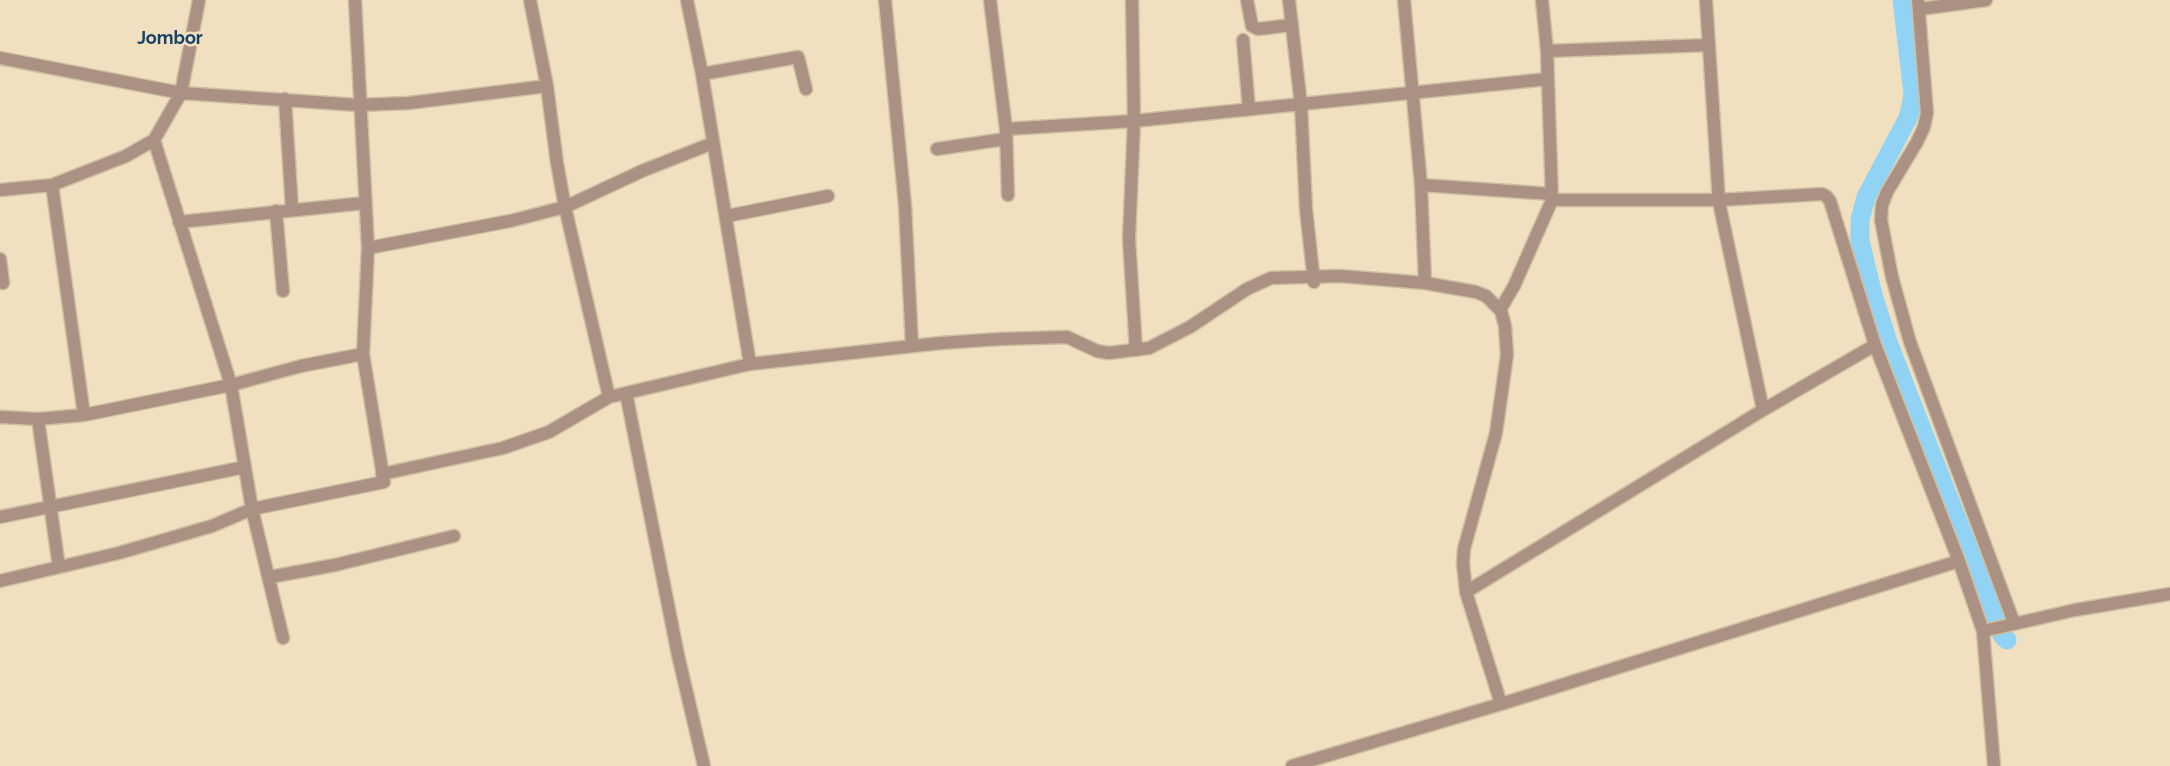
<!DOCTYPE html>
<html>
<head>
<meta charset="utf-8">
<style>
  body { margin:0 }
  canvas { display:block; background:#f1e0bf }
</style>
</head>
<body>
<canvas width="2170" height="766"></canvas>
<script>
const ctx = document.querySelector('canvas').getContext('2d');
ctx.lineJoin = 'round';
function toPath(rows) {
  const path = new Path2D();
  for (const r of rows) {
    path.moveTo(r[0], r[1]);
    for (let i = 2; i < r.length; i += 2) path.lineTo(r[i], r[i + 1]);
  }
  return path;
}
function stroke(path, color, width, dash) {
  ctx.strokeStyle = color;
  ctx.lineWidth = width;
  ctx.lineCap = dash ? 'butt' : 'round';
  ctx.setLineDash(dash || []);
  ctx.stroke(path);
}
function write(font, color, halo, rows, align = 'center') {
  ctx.font = font + ' Raleway,sans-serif';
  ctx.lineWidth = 5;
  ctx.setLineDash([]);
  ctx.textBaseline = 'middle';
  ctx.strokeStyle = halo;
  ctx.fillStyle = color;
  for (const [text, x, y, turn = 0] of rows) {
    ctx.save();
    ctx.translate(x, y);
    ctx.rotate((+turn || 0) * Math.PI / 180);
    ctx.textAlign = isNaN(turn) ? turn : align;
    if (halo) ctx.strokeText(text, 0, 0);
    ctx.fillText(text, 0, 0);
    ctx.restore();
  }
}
stroke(toPath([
  [1902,0,1913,94,1911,106,1908,118,1866,197,1860,220,1860,241,1873,295,1888,342,2002,635,2007,640]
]), '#90d3f4', 19);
const street = toPath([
  [530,0,547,86,557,163,565,207,609,397],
  [687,0,702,74,750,364],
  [885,0,905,205,912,346],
  [990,0,1006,129,1008,195],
  [1132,0,1134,121,1129,239,1136,350],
  [1247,0,1252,26,1258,29,1292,25],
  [1289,0,1301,105,1306,209,1314,282],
  [1404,0,1421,185,1425,283],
  [1542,0,1547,51,1552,200],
  [1706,0,1719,202,1763,410],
  [1918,0,1927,113,1924,127,1917,142,1887,192,1882,205,1881,220,1892,277,1910,342,2014,623],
  [1920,9,1986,0],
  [1243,40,1249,109],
  [1547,51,1709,45],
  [0,58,181,93,358,105,409,103,547,86],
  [702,74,798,57,806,89],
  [285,99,292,209],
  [1006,129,1134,121,1548,79],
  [154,140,231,385,252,509,283,638],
  [937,149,1005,139],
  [52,185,84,415],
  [1421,185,1552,194],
  [0,190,52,185,126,156,154,140,181,93,199,0],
  [276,211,283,291],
  [727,216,828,196],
  [179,222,365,203],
  [368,248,510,221,565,207,642,171,713,143],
  [0,259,3,283],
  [1500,310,1514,286,1552,200,1719,200,1822,194,1826,196,1830,201,1875,345,1959,561],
  [626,393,678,655,704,766],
  [0,417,38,419,84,415,231,385,301,366,363,354],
  [38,419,59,567],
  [382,474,503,448,549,432,609,397,750,364,941,343,1000,339,1067,337,1097,351,1109,353,1149,348,1190,327,1247,289,1271,278,1340,276,1425,283,1476,292,1486,296,1501,311,1505,326,1507,355,1496,433,1464,549,1463,563,1466,592,1501,704],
  [0,517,245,467],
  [270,577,335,565,454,536],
  [0,581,119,553,212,526,252,509,384,482,363,354,368,248,355,0],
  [1466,592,1763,410,1875,345],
  [1983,631,2075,610,2170,594],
  [1292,766,1501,704,1959,561,1983,631,1994,766]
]);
stroke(street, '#cebfa2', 15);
stroke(street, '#ab9183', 12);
write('bold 18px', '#154368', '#f1e0bf', [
  ["Jombor",170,39]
]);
</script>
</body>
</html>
